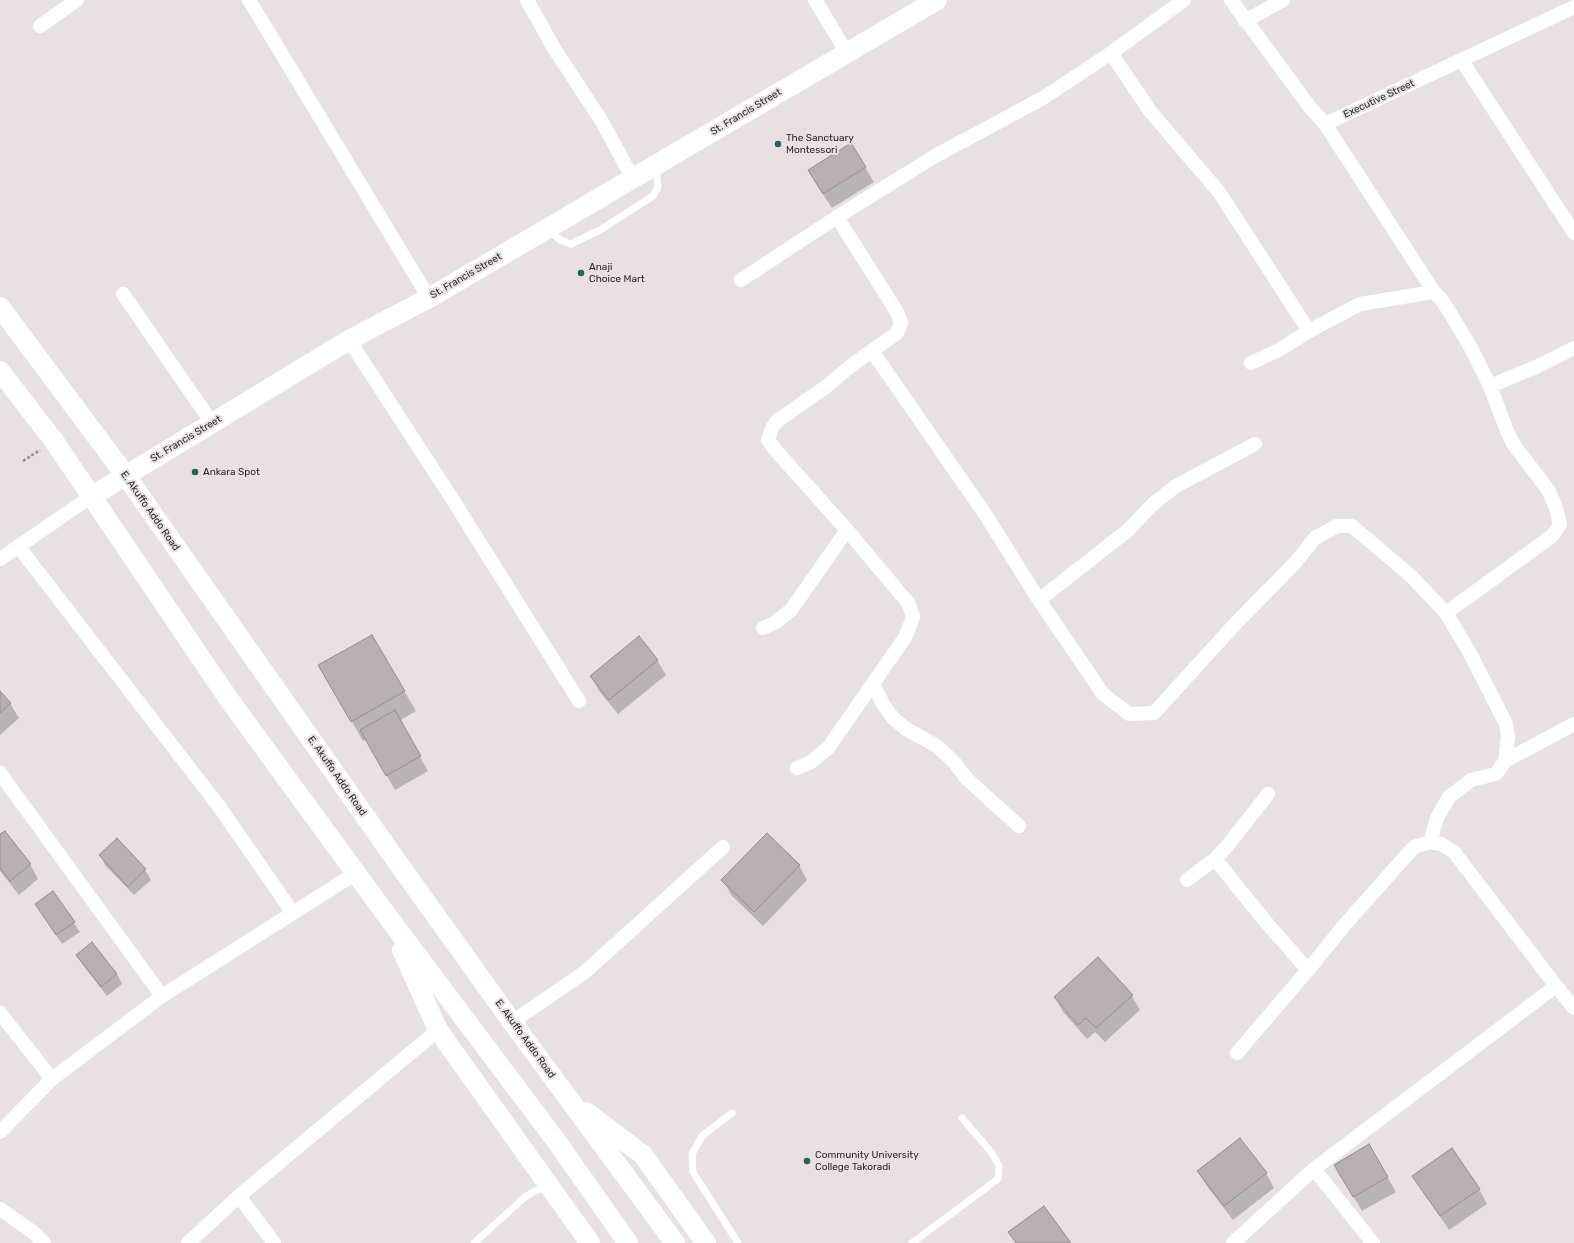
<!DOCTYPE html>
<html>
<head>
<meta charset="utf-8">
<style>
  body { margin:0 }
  canvas { display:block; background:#e9e0e2 }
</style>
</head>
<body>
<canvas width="1574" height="1243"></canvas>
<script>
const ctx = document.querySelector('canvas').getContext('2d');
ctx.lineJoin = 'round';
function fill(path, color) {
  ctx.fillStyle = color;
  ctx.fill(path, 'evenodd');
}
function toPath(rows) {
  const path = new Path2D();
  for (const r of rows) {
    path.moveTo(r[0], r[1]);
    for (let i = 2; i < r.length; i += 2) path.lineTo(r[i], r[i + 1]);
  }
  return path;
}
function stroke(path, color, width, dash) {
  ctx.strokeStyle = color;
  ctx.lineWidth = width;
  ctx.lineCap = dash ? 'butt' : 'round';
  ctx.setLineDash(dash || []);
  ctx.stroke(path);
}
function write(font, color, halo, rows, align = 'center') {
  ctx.font = font + ' Rubik,sans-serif';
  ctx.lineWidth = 4;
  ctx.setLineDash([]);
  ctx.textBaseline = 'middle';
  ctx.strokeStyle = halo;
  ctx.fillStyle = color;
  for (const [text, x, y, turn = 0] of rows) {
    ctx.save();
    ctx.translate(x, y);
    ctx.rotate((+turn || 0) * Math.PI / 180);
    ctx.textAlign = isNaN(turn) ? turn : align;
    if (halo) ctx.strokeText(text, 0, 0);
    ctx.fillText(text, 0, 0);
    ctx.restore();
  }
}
fill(toPath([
  [851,144,874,182,832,208,817,185],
  [372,637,416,711,399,721,428,771,395,790,366,739,363,741,319,665],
  [657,660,666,675,618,714,599,691,591,676],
  [0,692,10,703,19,718,0,735],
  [0,836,30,864,38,879,19,895,0,871],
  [117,840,145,870,151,880,134,895,105,865,100,855],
  [799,865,807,880,763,926,731,895,723,880],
  [53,892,80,932,62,944,36,905],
  [77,956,117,974,122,984,107,996,83,965],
  [1132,996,1140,1010,1105,1042,1095,1032,1087,1039,1063,1012,1055,997],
  [1369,1145,1396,1192,1362,1211,1335,1165],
  [1198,1171,1266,1173,1274,1188,1233,1220,1206,1185],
  [1413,1176,1479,1189,1487,1204,1449,1230]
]), '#0003');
const building = toPath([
  [851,143,866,167,823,194,808,170,851,143],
  [372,635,405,691,351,722,318,665,372,635],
  [639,636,658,660,609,700,590,676,639,636],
  [0,691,11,703,0,713,0,691],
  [395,710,421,756,386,776,360,730,395,710],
  [5,831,31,864,10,881,0,868,0,834,5,831],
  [767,833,800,865,754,912,721,880,767,833],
  [117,838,146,869,128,887,99,855,117,838],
  [53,891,75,922,56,935,35,904,53,891],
  [92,942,117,974,101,987,76,955,92,942],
  [1098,957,1133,995,1096,1028,1086,1018,1078,1025,1054,997,1098,957],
  [1240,1138,1267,1173,1224,1206,1197,1171,1240,1138],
  [1369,1144,1388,1177,1353,1197,1334,1165,1369,1144],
  [1452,1148,1480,1189,1440,1216,1412,1176,1452,1148],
  [1044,1206,1071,1243,1016,1243,1008,1232,1044,1206]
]);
fill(building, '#b8afb1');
stroke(building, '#968d90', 1);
stroke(toPath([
  [23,461,40,450]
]), '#968f91', 2.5, [3, 2]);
stroke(toPath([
  [548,229,560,240,571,244,600,230,653,196,658,187,656,167],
  [732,1113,702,1136,692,1154,693,1172,738,1243],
  [474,1243,525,1197,535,1191,548,1187],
  [912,1243,998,1179,999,1166,992,1153,962,1118]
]), '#fff', 7);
stroke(toPath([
  [249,0,429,298],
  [527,0,555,50,601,120,633,179],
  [815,0,847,53],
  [1231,0,1309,106,1325,124,1574,7],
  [1245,21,1283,0],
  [40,26,77,0],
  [1111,53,1150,111,1219,192,1309,331,1279,350,1251,363],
  [1462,61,1574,233],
  [1325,124,1434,292],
  [741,280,837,217,935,156,1043,98,1111,53,1184,0],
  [123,294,212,423],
  [1309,331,1360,304,1434,292,1441,299,1452,316,1471,348,1490,386,1507,431,1514,445,1549,491,1556,508,1560,525,1552,536,1446,613],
  [349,340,451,497,579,701],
  [872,351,985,514,1039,600,1103,694,1129,714,1154,713,1235,624,1295,563,1315,538,1337,526,1352,526,1411,576,1446,613,1471,655,1506,724,1508,737,1505,761,1496,774,1471,780,1449,797,1437,818,1430,842],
  [1490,386,1536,367,1574,348],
  [18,546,218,805,293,913],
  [0,559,92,496],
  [1039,600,1127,531,1153,504,1176,486,1255,444],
  [763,628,776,622,791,610,847,530],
  [873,684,883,704,893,718,906,729,937,746,954,762,967,779,1019,826],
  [1505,761,1574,724],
  [797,768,811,762,828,748,906,636,913,617,909,604,847,530,778,453,768,440,772,428,777,421,827,386,852,365,897,333,901,323,897,312,837,217],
  [0,773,162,996],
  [1268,794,1228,845,1215,859,1265,921,1308,970],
  [1187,880,1215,859],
  [0,1013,52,1079],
  [512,1022,585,972,723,847],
  [1237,1053,1308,970,1348,921,1414,847,1430,842,1441,844,1454,852,1556,986,1574,1008],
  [0,1132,52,1079,162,996,356,873],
  [1314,1169,1373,1243],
  [239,1196,274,1243],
  [0,1209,33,1232,44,1243],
  [188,1243,239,1196,438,1030],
  [1233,1243,1314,1169,1556,986]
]), '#fff', 14);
stroke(toPath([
  [0,307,126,476,393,856,512,1022,675,1243],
  [0,371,54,441,230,701,388,917,557,1142,628,1243],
  [92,496,349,340,429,298,937,0],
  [402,950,438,1030,590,1243],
  [586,1112,643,1155,706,1243]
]), '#fff', 20);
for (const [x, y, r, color] of [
  [778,144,4,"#1f6558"],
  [581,273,4,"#1f6558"],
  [195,472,4,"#1f6558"],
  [807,1161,4,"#1f6558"]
]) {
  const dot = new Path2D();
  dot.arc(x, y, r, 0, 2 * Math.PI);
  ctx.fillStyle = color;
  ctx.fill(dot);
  stroke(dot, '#e9e0e2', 1.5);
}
write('10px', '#2c292a', '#e9e0e2', [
  ["Executive Street",1379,99,-25],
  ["St. Francis Street",746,112,-31],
  ["St. Francis Street",466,276,-30],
  ["St. Francis Street",186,439,-31],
  ["E. Akuffo Addo Road",150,511,55],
  ["E. Akuffo Addo Road",337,776,55],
  ["E. Akuffo Addo Road",525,1039,54]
]);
write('10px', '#2c292a', '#e9e0e2', [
  ["The Sanctuary",786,138],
  ["Montessori",786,150],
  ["Anaji",589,267],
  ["Choice Mart",589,279],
  ["Ankara Spot",203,472],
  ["Community University",815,1155],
  ["College Takoradi",815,1167]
], 'left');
</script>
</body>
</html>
